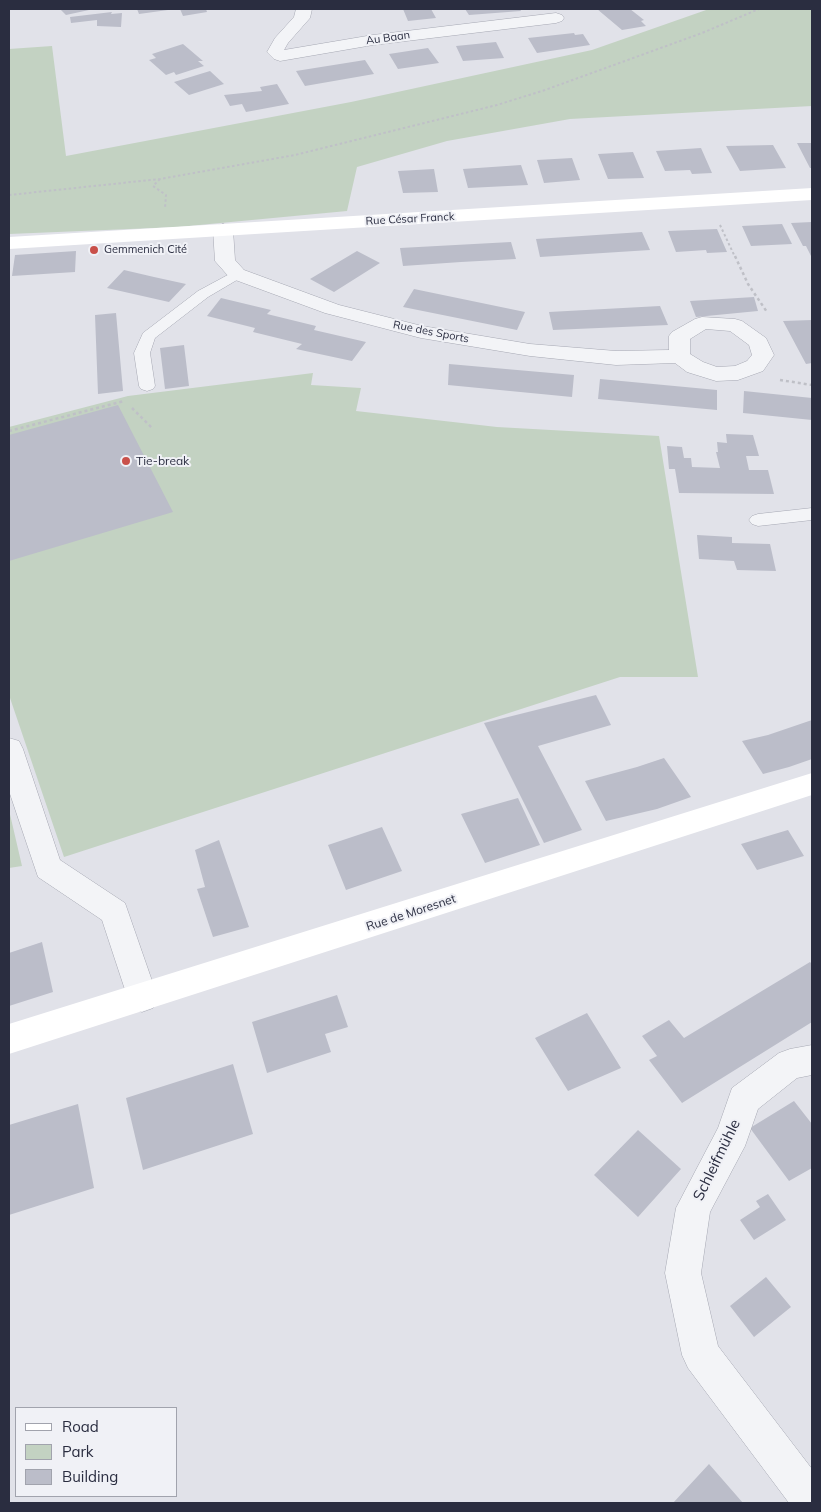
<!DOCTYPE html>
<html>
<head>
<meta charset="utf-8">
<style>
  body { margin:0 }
  #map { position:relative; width:821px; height:1512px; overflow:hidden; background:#e1e2e9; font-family:Mulish,sans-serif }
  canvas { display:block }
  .frame { position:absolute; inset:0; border:10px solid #2a2d40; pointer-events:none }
  .legend { position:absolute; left:15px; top:1407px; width:162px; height:90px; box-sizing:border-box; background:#f0f1f6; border:1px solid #a1a3ad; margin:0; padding:6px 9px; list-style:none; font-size:15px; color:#2a2d40 }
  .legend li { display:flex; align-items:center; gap:10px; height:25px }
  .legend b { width:25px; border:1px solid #a1a3ad }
</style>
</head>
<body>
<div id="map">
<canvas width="821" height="1512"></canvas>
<div class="frame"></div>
<ul class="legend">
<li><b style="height:6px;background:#fff"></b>Road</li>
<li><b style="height:14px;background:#c3d2c2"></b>Park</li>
<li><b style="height:14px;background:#bbbdc9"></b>Building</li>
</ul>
</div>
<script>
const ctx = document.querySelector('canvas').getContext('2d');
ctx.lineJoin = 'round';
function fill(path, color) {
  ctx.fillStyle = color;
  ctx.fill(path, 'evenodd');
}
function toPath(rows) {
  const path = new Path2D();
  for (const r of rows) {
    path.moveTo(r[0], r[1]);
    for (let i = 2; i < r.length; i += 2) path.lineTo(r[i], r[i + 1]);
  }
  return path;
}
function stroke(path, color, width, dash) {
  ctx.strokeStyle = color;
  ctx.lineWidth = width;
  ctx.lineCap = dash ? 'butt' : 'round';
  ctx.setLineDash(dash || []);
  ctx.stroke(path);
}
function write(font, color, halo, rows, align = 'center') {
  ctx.font = font + ' Mulish,sans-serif';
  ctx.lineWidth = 4;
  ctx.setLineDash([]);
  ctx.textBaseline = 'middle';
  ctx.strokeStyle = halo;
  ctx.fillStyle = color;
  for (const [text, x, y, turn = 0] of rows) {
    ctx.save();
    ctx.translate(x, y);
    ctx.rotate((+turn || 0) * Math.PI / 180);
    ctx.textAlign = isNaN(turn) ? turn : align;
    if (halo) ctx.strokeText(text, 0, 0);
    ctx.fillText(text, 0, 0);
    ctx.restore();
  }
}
fill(toPath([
  [709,9,812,9,812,106,570,119,447,141,357,167,347,211,178,227,9,234,9,49,52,46,66,156,351,102,592,50],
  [313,373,311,385,361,388,356,411,497,427,659,436,698,677,620,677,64,857,9,695,9,427,128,396],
  [9,810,22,866,9,868]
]), '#c3d2c2');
fill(toPath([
  [60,9,89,9,89,10,66,15],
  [137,9,168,9,168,10,139,14],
  [180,9,206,9,207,12,183,16],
  [403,9,431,9,436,18,408,21],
  [465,9,520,9,521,11,469,15],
  [597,9,630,9,644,20,641,21,646,26,622,30],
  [112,12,111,14,122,13,121,27,97,26,97,20,71,23,70,17],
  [574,33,575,35,583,34,590,45,537,53,528,38],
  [496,42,504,58,463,61,456,46],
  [183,44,203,61,198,61,204,66,176,75,174,72,166,75,149,60,156,58,152,54],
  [428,48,439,63,398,69,389,54],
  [365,60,374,74,305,86,296,71],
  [210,71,224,84,189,95,174,82],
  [277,84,289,104,246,112,242,104,230,106,224,95,262,91,260,87],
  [797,143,812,143,812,168,810,168],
  [773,145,786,168,740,171,726,146],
  [701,148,712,173,692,174,690,170,665,171,656,151],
  [633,152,644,178,608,179,598,154],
  [572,158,580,180,544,183,537,160],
  [521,165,528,185,468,188,463,169],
  [434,169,438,192,403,193,398,171],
  [812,222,812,258,806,246,803,246,791,223],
  [782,224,792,244,751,246,742,226],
  [717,229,727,252,707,253,706,250,676,252,668,231],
  [642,232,650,250,540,257,536,239],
  [511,242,516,259,461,262,403,266,400,248],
  [76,251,75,272,12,276,15,255],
  [357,251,380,263,334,292,310,279],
  [124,270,154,277,186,284,169,302,107,288],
  [414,289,525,312,517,330,403,307],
  [754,297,758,311,696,317,690,301],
  [221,298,271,310,267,314,316,326,314,330,366,342,352,361,296,349,302,344,253,332,255,328,207,316],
  [660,306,668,325,553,330,549,312],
  [116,313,123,391,98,394,95,315],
  [812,320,812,363,806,364,783,321],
  [184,345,189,386,165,389,160,348],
  [449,364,574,375,572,397,448,385],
  [600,379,717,390,717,410,598,399],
  [744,391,812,398,812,420,743,413],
  [118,405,173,512,9,561,9,435],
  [726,434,753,435,759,456,746,456,749,470,768,470,774,494,679,493,675,469,669,469,667,446,682,447,684,458,691,458,692,467,720,468,716,452,718,452,717,442,727,443],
  [697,535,732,537,732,543,770,544,776,571,737,570,734,561,699,559],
  [596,695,611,725,538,746,582,830,544,843,484,723],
  [812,720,812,759,789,767,763,774,742,741,768,735],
  [664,758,691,797,657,809,606,821,585,781,637,767],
  [518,798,540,845,485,863,461,814],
  [382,827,402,871,346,890,328,845],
  [788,830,804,856,757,870,741,844],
  [219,840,249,927,213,937,197,889,205,887,195,850],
  [42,942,53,992,9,1006,9,953],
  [810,962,812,964,812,1022,682,1103,649,1060,657,1056,642,1036,669,1020,684,1038],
  [337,995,348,1027,325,1034,331,1052,267,1073,252,1022],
  [587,1013,621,1068,568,1091,535,1038],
  [233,1064,253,1134,143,1170,126,1098],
  [794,1101,812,1124,812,1168,789,1181,750,1128],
  [78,1104,94,1188,9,1215,9,1125],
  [638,1130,681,1169,638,1217,594,1175],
  [768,1194,786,1220,754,1240,740,1220,760,1207,756,1201],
  [766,1277,791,1307,754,1337,730,1306],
  [709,1464,743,1503,673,1503]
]), '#bbbdc9');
const lane = toPath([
  [237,270,242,271,244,274,242,277,208,297,155,338,150,353,155,386,153,389,147,391,141,389,139,386,134,353,143,333,198,291,237,270],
  [812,508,812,520,758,526,752,524,749,520,752,516,758,514,812,508]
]);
const street = toPath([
  [296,9,312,9,310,18,288,43,284,50,373,35,556,13,562,15,564,18,562,21,556,23,373,45,280,61,274,59,267,52,275,38,294,17,296,9],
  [223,224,230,226,233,230,235,260,244,270,339,305,422,326,530,344,616,351,669,350,669,336,672,332,695,319,702,317,735,319,742,321,766,338,774,355,763,371,738,380,716,381,687,372,675,363,616,365,530,356,421,338,325,313,230,278,215,261,213,230,216,226,223,224],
  [706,329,730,331,749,345,752,355,747,361,735,366,717,367,703,362,690,354,690,339,706,329],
  [9,738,19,741,23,749,60,860,125,903,158,998,153,1008,142,1012,131,1008,102,920,38,877,9,791,9,738],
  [812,1045,812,1075,797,1078,758,1109,745,1146,710,1212,701,1273,718,1346,812,1469,812,1503,789,1503,688,1368,682,1355,665,1273,676,1208,718,1128,732,1088,779,1053,790,1049,812,1045]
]);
stroke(lane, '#a6a8b3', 1);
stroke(street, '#a6a8b3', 1);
stroke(toPath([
  [160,179,153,186,166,195,165,208],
  [9,195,160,179,295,155,497,105,545,90,702,33,759,9],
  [720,225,735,257]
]), '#bfc0c7', 2, [2.5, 2.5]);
stroke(toPath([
  [735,256,748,284,767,312],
  [780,380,812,385],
  [132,408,152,428],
  [9,431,124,401]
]), '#bfc0c7', 2.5, [3, 3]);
fill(lane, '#f3f4f7');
fill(street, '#f3f4f7');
fill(toPath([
  [812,188,812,200,9,249,9,237,812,188],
  [812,773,812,795,9,1054,9,1024,812,773]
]), '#fff');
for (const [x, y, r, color] of [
  [94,250,5,"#c9504a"],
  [126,461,5,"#c9504a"]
]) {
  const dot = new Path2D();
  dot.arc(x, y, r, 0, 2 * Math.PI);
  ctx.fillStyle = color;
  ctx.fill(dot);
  stroke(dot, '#f0f1f6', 2);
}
write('11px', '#2a2d40', '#f0f1f6', [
  ["Au Baan",388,38,-8],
  ["Rue César Franck",410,219,-3],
  ["Rue des Sports",431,332,11]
]);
write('11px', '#2a2d40', '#f0f1f6', [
  ["Gemmenich Cité",104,250]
], 'left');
write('12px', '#2a2d40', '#f0f1f6', [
  ["Tie-break",136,461]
], 'left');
write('12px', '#2a2d40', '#f0f1f6', [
  ["Rue de Moresnet",411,913,-18]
]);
write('15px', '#2a2d40', '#f0f1f6', [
  ["Schleifmühle",717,1160,-64]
]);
</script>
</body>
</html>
